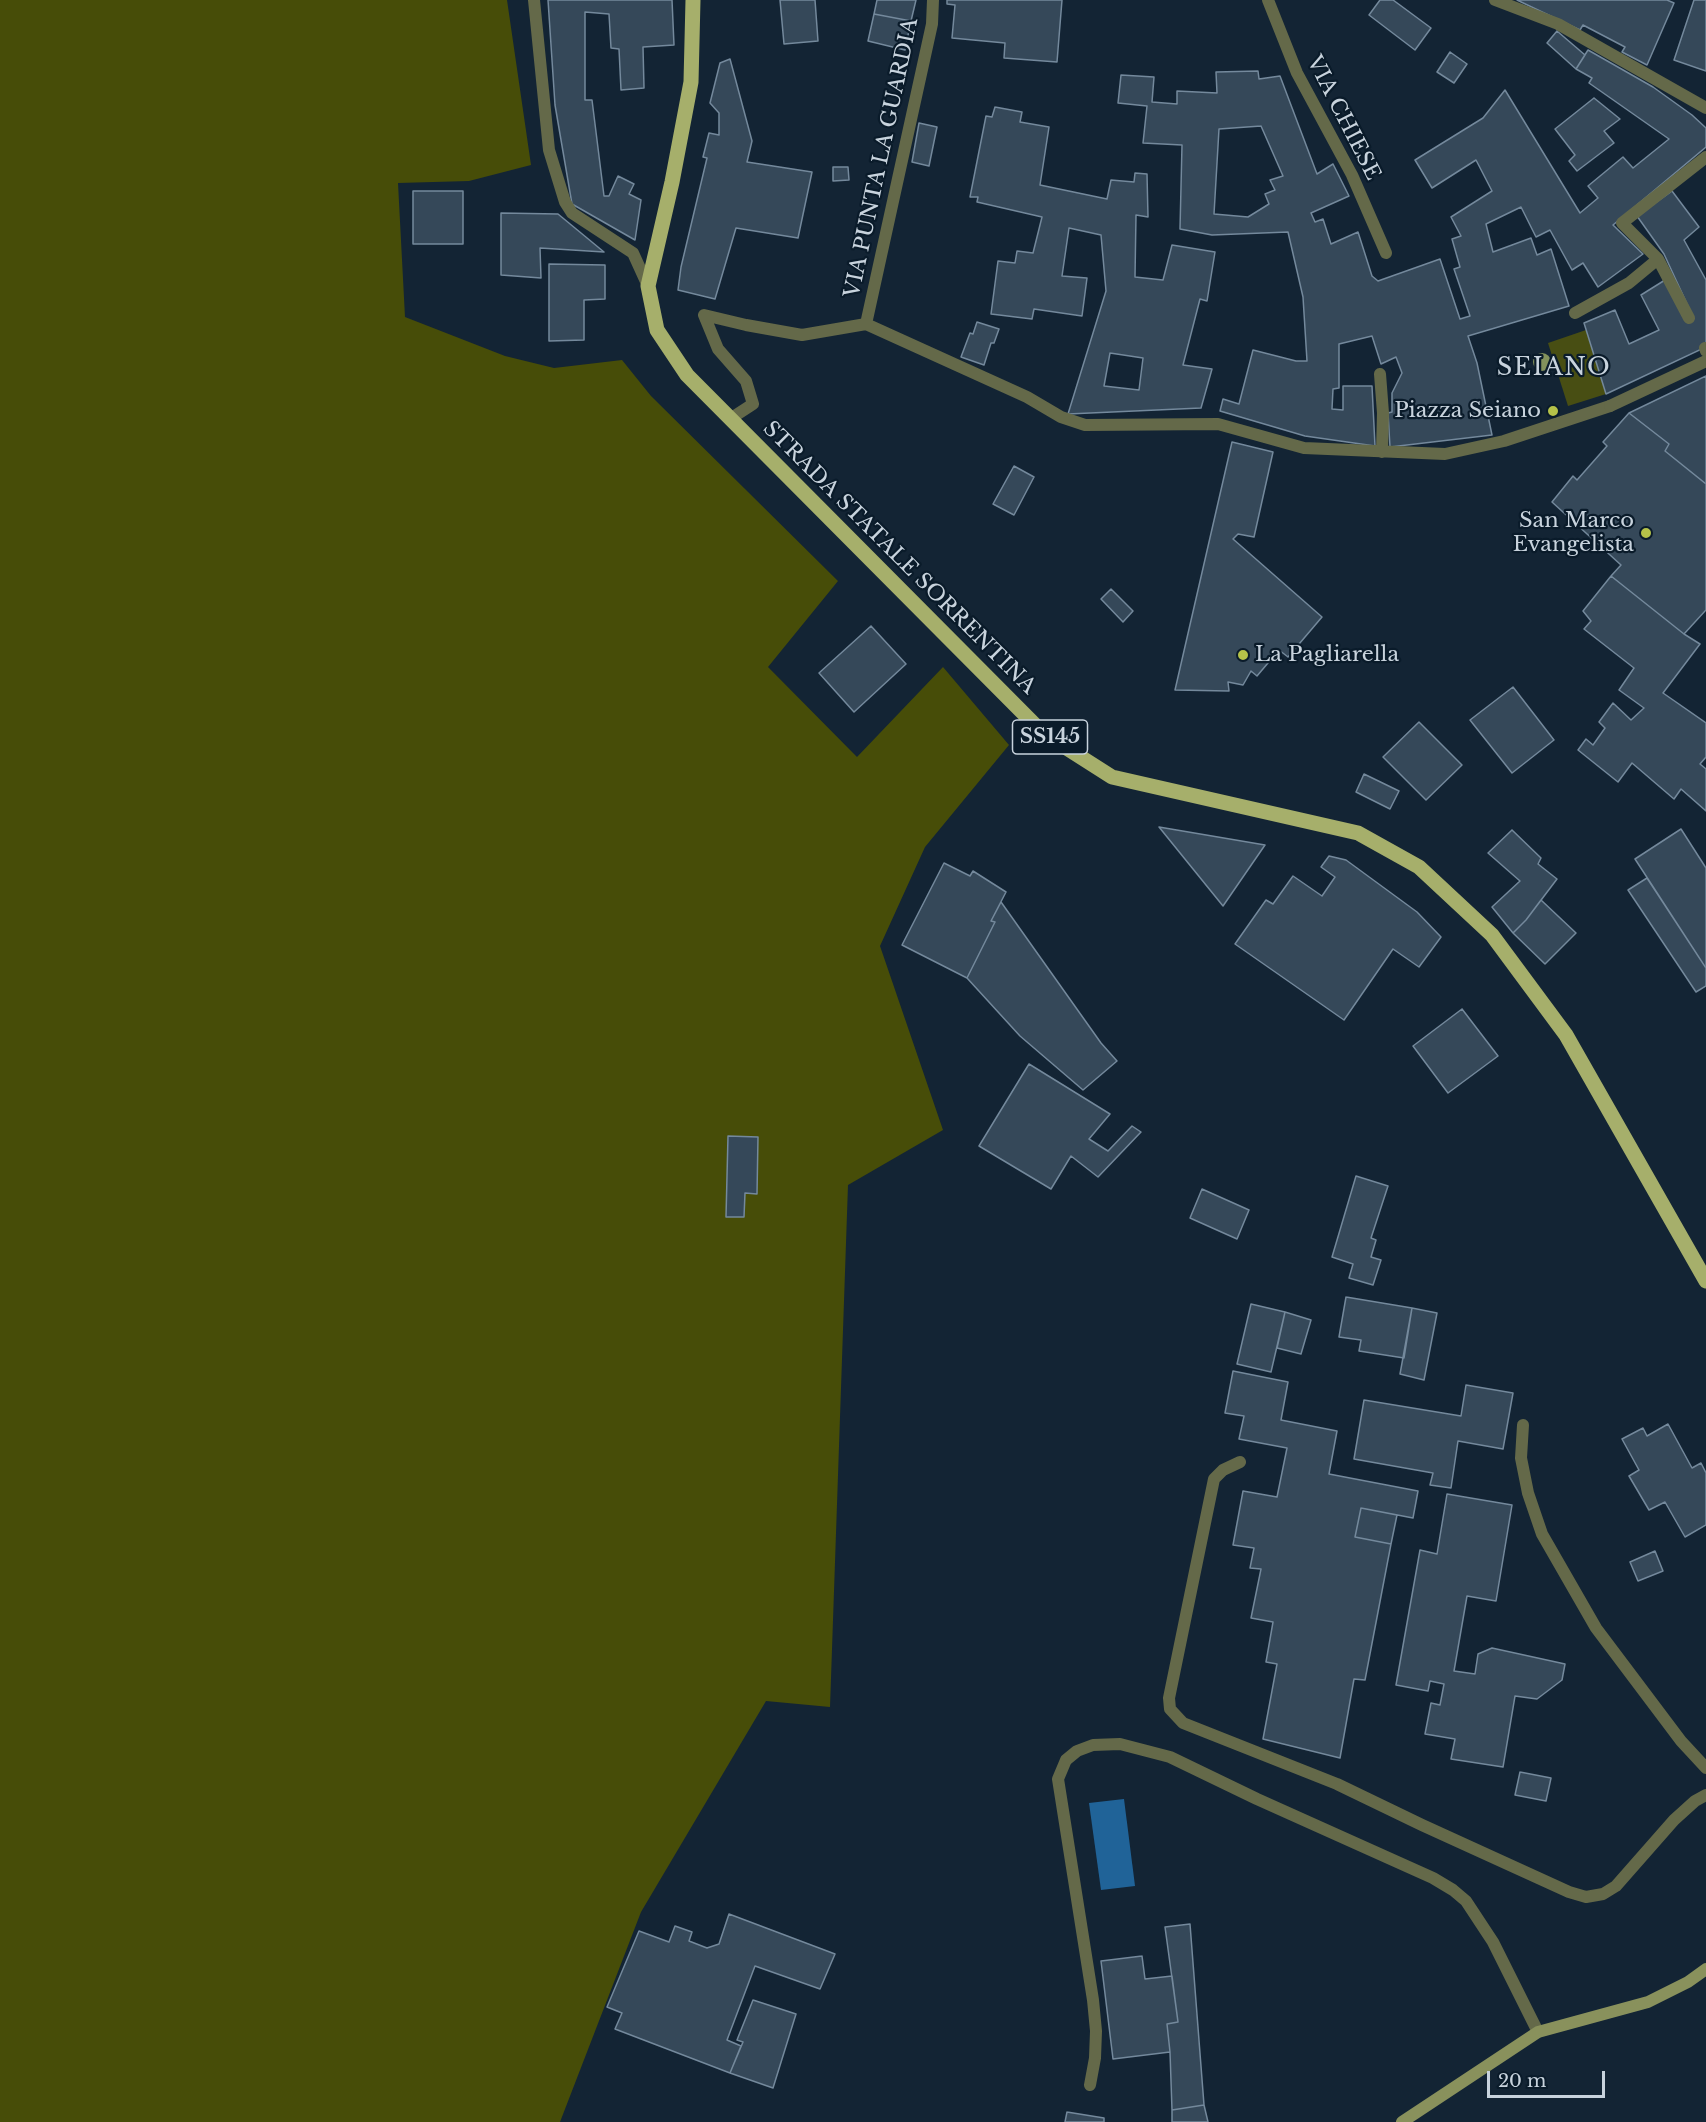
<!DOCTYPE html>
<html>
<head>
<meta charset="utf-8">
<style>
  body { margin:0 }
  #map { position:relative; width:1706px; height:2122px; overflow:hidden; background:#132434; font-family:"Libre Baskerville",serif }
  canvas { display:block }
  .scale { position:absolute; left:1487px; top:2071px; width:118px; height:27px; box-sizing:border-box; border:3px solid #c8d3dd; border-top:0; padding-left:8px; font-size:18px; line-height:21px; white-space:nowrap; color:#c8d3dd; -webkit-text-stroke:4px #0a1b2a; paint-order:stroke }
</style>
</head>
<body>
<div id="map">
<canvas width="1706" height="2122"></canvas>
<div class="scale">20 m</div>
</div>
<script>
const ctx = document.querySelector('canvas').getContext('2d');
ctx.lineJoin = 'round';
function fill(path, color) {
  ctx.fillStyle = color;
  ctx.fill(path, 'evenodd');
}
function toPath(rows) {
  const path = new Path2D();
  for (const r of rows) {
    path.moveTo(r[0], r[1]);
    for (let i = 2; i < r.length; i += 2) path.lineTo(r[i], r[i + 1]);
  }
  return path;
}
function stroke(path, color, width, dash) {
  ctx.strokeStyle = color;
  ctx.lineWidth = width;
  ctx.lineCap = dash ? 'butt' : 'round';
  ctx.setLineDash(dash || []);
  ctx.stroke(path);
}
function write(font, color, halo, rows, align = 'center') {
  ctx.font = font + ' "Libre Baskerville",serif';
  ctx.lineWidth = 4.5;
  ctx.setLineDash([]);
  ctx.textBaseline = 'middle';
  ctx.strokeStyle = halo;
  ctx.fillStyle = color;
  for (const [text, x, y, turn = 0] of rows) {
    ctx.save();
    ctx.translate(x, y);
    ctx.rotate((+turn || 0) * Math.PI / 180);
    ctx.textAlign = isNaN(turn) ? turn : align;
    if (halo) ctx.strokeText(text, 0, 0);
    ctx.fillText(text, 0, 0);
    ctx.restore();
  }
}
fill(toPath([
  [1586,330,1606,394,1568,406,1548,343]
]), '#484e13');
fill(toPath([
  [0,0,507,0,531,165,469,181,398,183,405,317,505,356,554,368,622,360,651,396,838,581,768,667,857,757,943,667,1009,745,925,847,880,946,943,1130,848,1185,830,1707,766,1701,641,1912,560,2122,0,2122]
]), '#474d08');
fill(toPath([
  [1124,1799,1135,1886,1101,1890,1089,1803]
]), '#206398');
const building = toPath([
  [548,0,672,0,674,45,643,47,644,88,621,90,619,49,611,48,609,14,585,12,585,100,592,100,604,196,609,196,618,176,634,184,629,194,641,200,635,240,572,204,555,105,548,0],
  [780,0,815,0,818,41,784,44,780,0],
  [877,0,916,0,911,21,874,14,877,0],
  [947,0,1062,0,1057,62,1004,58,1005,43,952,38,955,5,947,4,947,0],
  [1380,0,1393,0,1431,28,1415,50,1369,15,1380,0],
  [1517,0,1667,0,1674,3,1647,65,1622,52,1625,47,1583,25,1580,30,1517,0],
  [1694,0,1706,0,1706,71,1674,60,1694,0],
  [874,14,911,21,905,50,868,41,874,14],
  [1557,31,1585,55,1576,69,1547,43,1557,31],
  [1588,50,1653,87,1692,115,1706,128,1706,147,1613,225,1643,254,1598,287,1583,263,1572,270,1550,230,1536,237,1521,207,1486,224,1493,252,1531,238,1537,255,1551,249,1569,306,1468,336,1477,363,1492,435,1390,447,1388,413,1392,412,1392,393,1402,373,1396,357,1381,364,1372,336,1339,344,1339,388,1333,389,1332,409,1343,410,1343,386,1372,386,1375,446,1305,436,1220,411,1223,399,1239,404,1253,350,1296,361,1307,361,1303,297,1288,232,1212,235,1180,229,1182,145,1143,143,1147,106,1118,103,1121,75,1154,77,1152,102,1177,104,1177,91,1217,93,1216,72,1258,71,1259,79,1280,76,1317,174,1333,164,1349,196,1311,213,1315,222,1323,219,1331,244,1358,232,1372,276,1378,281,1440,259,1460,319,1470,316,1454,269,1460,267,1452,239,1461,236,1451,217,1492,191,1476,160,1432,188,1415,160,1483,118,1505,90,1580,213,1598,198,1588,186,1623,157,1633,168,1669,139,1589,83,1592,78,1576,69,1588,50],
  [1261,126,1283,176,1270,180,1275,190,1265,194,1269,204,1248,217,1214,214,1219,129,1261,126],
  [1450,52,1467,64,1454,83,1437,72,1450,52],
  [730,59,752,141,747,162,812,172,798,238,736,228,715,299,678,290,681,267,707,158,703,157,709,133,719,135,719,113,710,103,720,63,730,59],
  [1594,98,1620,119,1604,131,1614,143,1577,171,1569,161,1575,155,1555,129,1594,98],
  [995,107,1022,112,1020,122,1049,127,1040,185,1107,199,1111,180,1134,182,1135,173,1147,174,1148,217,1136,215,1135,277,1163,280,1172,245,1215,252,1207,301,1200,299,1183,365,1212,369,1201,408,1068,414,1106,291,1101,235,1069,228,1062,276,1087,278,1082,316,1034,309,1032,319,991,314,998,261,1015,263,1017,251,1033,253,1042,217,977,202,978,197,970,197,986,116,992,117,995,107],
  [1110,353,1143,358,1139,390,1104,386,1110,353],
  [919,123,937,127,929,166,912,162,919,123],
  [833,167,848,167,849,180,833,181,833,167],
  [413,191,463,191,463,244,413,244,413,191],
  [1672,191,1699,227,1684,240,1706,280,1706,347,1606,394,1584,323,1615,310,1629,344,1659,330,1641,295,1665,280,1693,317,1664,254,1637,216,1672,191],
  [501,213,558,214,604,252,540,248,541,278,501,275,501,213],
  [549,264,605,265,605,299,584,300,584,340,549,341,549,264],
  [977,322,999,329,994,343,991,343,984,365,961,357,970,333,973,334,977,322],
  [1706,376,1706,484,1665,451,1669,444,1629,413,1706,376],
  [1629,413,1669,444,1665,451,1706,484,1706,610,1684,634,1611,576,1621,565,1552,502,1573,476,1577,480,1607,446,1603,442,1629,413],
  [1232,442,1273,452,1254,537,1238,534,1233,539,1322,617,1288,657,1279,650,1257,676,1251,671,1243,685,1228,682,1229,691,1175,690,1232,442],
  [1014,466,1034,477,1014,515,993,504,1014,466],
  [1611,576,1684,634,1700,644,1663,693,1706,723,1706,757,1700,764,1706,769,1706,811,1681,789,1674,799,1632,763,1618,782,1578,750,1586,739,1593,745,1605,728,1599,722,1613,703,1631,720,1644,708,1619,690,1634,668,1584,629,1591,621,1583,611,1611,576],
  [1111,589,1133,611,1123,622,1101,599,1111,589],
  [871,626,906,664,854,712,819,673,871,626],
  [1513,687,1554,740,1512,773,1470,720,1513,687],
  [1419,722,1462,765,1426,800,1383,757,1419,722],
  [1364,774,1399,791,1390,809,1356,792,1364,774],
  [1159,827,1265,845,1223,906,1159,827],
  [1681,829,1706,868,1706,968,1635,859,1681,829],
  [1512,830,1541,858,1538,864,1557,879,1526,920,1513,933,1492,907,1520,881,1488,853,1512,830],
  [1329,856,1346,860,1417,912,1441,937,1419,967,1393,949,1344,1020,1235,944,1266,900,1273,904,1293,876,1322,896,1335,877,1321,867,1329,856],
  [944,863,970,876,973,871,1006,892,991,921,995,922,967,978,902,945,944,863],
  [1647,878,1706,968,1706,986,1696,992,1628,890,1647,878],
  [1541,900,1576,933,1545,964,1513,933,1526,920,1541,900],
  [1001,902,1101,1043,1117,1061,1083,1090,1020,1036,967,978,995,922,991,921,1001,902],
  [1462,1009,1498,1056,1448,1093,1413,1046,1462,1009],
  [1029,1064,1110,1114,1089,1139,1108,1151,1132,1126,1141,1132,1098,1177,1071,1156,1051,1189,979,1146,1029,1064],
  [728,1136,758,1137,757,1194,745,1193,744,1217,726,1217,728,1136],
  [1356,1176,1388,1186,1371,1238,1376,1240,1371,1257,1381,1260,1373,1285,1349,1278,1353,1264,1332,1257,1356,1176],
  [1202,1189,1249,1210,1237,1239,1190,1218,1202,1189],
  [1346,1297,1412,1308,1404,1358,1359,1351,1361,1340,1339,1337,1346,1297],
  [1251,1304,1285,1312,1271,1372,1237,1364,1251,1304],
  [1412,1308,1437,1313,1424,1380,1400,1374,1412,1308],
  [1285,1312,1311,1320,1301,1354,1277,1348,1285,1312],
  [1233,1371,1288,1382,1281,1420,1337,1431,1329,1474,1418,1491,1413,1518,1361,1508,1355,1537,1391,1544,1365,1680,1354,1679,1340,1758,1263,1739,1277,1664,1266,1662,1273,1622,1251,1618,1261,1569,1250,1568,1254,1548,1233,1545,1243,1491,1277,1497,1287,1448,1239,1439,1244,1416,1225,1413,1233,1371],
  [1466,1385,1513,1393,1503,1449,1458,1441,1451,1488,1430,1485,1433,1473,1354,1459,1364,1400,1461,1416,1466,1385],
  [1668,1424,1692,1468,1701,1463,1706,1473,1706,1525,1685,1537,1665,1502,1649,1510,1629,1476,1639,1470,1622,1439,1643,1428,1647,1436,1668,1424],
  [1447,1494,1512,1505,1496,1601,1467,1596,1454,1671,1475,1674,1478,1654,1492,1648,1565,1664,1562,1680,1537,1699,1515,1696,1503,1767,1451,1759,1455,1739,1425,1734,1431,1703,1440,1705,1444,1684,1430,1681,1428,1691,1396,1685,1420,1550,1437,1554,1447,1494],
  [1361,1508,1397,1515,1391,1544,1355,1537,1361,1508],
  [1655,1551,1663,1571,1638,1581,1630,1562,1655,1551],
  [1520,1772,1551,1778,1546,1801,1515,1795,1520,1772],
  [729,1914,835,1954,820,1989,755,1966,727,2040,741,2046,730,2073,615,2029,622,2013,607,2007,639,1931,669,1942,675,1926,692,1932,689,1941,707,1948,719,1944,729,1914],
  [1190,1924,1204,2105,1172,2110,1170,2052,1167,2024,1178,2022,1165,1927,1190,1924],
  [1142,1956,1145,1979,1172,1976,1178,2022,1167,2024,1170,2052,1113,2059,1101,1961,1142,1956],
  [753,2000,796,2014,773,2088,730,2073,743,2042,737,2040,753,2000],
  [1204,2105,1208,2122,1172,2122,1172,2110,1204,2105],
  [1067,2112,1104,2118,1104,2122,1065,2122,1067,2112]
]);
fill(building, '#354859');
stroke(building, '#74899c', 1.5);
stroke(toPath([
  [534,0,549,150,565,202,572,213,633,253,648,286],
  [1268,0,1297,73,1352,175,1386,253],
  [1495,0,1558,24,1706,108],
  [1658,259,1689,318],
  [1575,313,1629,283,1658,259,1622,223,1706,157],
  [866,324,932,24,933,0],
  [1705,348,1706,351],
  [1380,374,1383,413,1382,452],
  [730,419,753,404,746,381,718,349,704,315,746,325,802,335,866,324,1027,397,1061,417,1085,425,1218,424,1304,448,1445,454,1504,441,1610,406],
  [1523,1425,1521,1458,1528,1493,1542,1534,1596,1628,1681,1741,1706,1768],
  [1240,1462,1223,1470,1214,1479,1169,1698,1170,1709,1183,1723,1337,1784,1422,1825,1569,1892,1586,1897,1603,1894,1616,1886,1674,1820,1695,1801,1706,1795],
  [1090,2085,1095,2058,1096,2031,1093,2000,1058,1779,1066,1760,1077,1751,1093,1745,1120,1744,1170,1757,1257,1799,1433,1878,1453,1890,1466,1901,1493,1942,1538,2032]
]), '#646949', 12);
stroke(toPath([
  [1610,406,1706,361]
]), '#646949', 12);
stroke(toPath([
  [1402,2122,1538,2032,1648,2002,1688,1982,1706,1969]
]), '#89915c', 12);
stroke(toPath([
  [693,0,691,82,672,182,648,286,657,330,687,375,1043,733,1112,777,1358,833,1419,867,1492,935,1566,1035,1706,1281]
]), '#a6af6b', 15);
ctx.fillStyle = '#83925c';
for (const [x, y] of [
  [1542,362]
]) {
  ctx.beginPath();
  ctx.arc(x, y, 9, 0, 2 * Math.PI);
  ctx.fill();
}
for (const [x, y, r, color] of [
  [1553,411,6,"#b5c249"],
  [1646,533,6,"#b5c249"],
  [1243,655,6,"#b5c249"]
]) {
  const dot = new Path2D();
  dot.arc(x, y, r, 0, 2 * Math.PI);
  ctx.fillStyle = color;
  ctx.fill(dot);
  stroke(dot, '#0a1b2a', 2);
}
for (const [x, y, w] of [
  [1050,737,75]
]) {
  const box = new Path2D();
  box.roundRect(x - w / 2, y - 17, w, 34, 4.5);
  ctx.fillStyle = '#0a1b2a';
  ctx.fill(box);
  stroke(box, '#c8d3dd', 1.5);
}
write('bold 20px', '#c8d3dd', null, [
  ["SS145",1050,737]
]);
write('21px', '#c8d3dd', '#0a1b2a', [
  ["VIA CHIESE",1343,118,63],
  ["VIA PUNTA LA GUARDIA",882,158,-78],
  ["STRADA STATALE SORRENTINA",899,558,45]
]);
write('21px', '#c8d3dd', '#0a1b2a', [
  ["Piazza Seiano",1541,411],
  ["San Marco",1634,521],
  ["Evangelista",1634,545],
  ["La Pagliarella",1255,655,"left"]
], 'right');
ctx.letterSpacing = '1.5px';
write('24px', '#c8d3dd', '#0a1b2a', [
  ["SEIANO",1554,368]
]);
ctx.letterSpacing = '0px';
</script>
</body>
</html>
